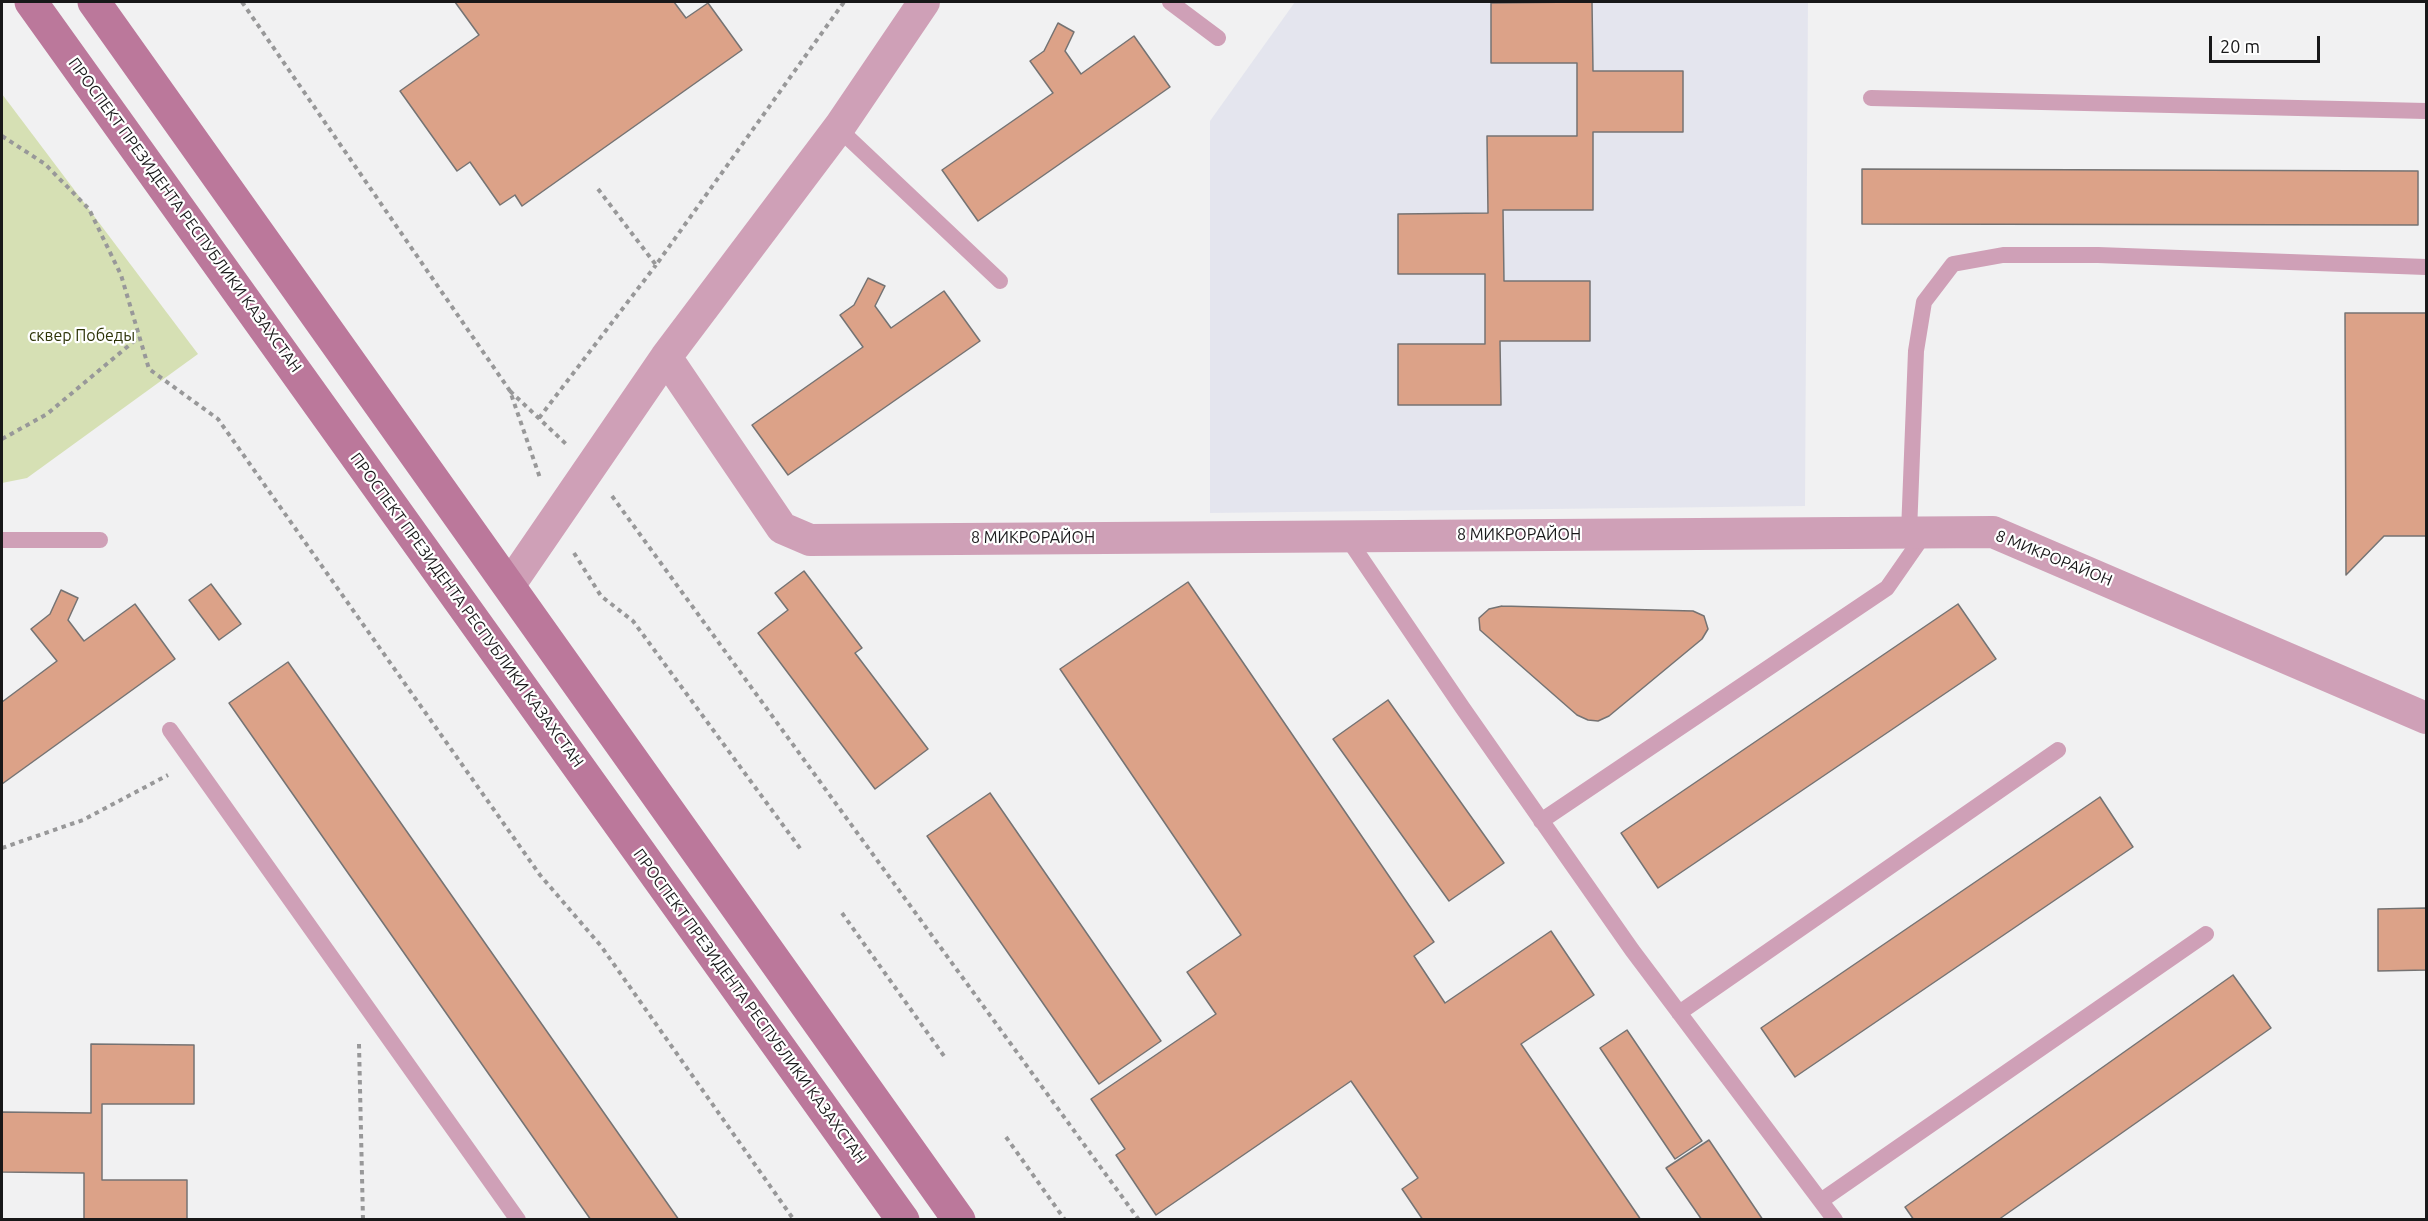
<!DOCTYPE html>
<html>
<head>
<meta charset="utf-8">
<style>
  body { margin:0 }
  #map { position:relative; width:2428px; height:1221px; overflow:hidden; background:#f1f1f2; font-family:Ubuntu,sans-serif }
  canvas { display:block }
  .frame { position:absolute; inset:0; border:3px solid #181819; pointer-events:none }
  .scale { position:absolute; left:2209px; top:36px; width:111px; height:27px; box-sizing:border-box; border:3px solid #181819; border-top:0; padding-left:8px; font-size:18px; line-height:21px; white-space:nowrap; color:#181819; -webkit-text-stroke:4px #fff; paint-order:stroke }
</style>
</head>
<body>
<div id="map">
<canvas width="2428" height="1221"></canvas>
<div class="frame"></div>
<div class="scale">20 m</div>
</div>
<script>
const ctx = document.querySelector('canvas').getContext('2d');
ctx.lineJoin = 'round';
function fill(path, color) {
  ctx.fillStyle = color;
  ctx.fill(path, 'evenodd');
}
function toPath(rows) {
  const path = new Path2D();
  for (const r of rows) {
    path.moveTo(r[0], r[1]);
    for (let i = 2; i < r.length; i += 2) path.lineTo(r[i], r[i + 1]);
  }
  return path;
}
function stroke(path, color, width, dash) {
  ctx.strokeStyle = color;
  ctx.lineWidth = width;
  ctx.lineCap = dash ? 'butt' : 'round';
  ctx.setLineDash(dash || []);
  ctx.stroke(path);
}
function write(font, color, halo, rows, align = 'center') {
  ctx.font = font + ' Ubuntu,sans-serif';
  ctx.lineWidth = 4.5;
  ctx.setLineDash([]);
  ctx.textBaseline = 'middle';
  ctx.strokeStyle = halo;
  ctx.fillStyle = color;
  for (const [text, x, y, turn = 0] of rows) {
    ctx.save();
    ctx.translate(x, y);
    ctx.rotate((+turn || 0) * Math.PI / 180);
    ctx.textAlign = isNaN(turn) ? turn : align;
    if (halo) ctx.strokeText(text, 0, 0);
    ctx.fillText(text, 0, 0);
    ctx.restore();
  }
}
fill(toPath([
  [1295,2,1808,2,1805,506,1210,513,1210,121]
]), '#e4e5ee');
fill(toPath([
  [2,94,198,354,27,478,2,483]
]), '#d6e0b4');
const building = toPath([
  [455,2,674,2,686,18,708,3,742,50,522,206,515,195,500,205,470,162,457,171,400,91,479,35,455,2],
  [1580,2,1592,2,1593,71,1683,71,1683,132,1593,132,1593,210,1503,210,1504,281,1590,281,1590,341,1500,341,1501,405,1398,405,1398,344,1485,344,1485,274,1398,274,1398,214,1488,213,1487,136,1577,136,1577,63,1491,63,1491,3,1580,2],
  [1058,23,1074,32,1065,51,1081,74,1134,36,1170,87,978,221,942,170,1053,93,1030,61,1044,51,1058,23],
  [1862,169,2418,171,2418,225,1862,224,1862,169],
  [868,278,885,286,875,306,891,328,944,291,980,341,788,475,752,425,863,347,840,315,854,305,868,278],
  [2345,313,2426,313,2426,536,2384,536,2346,575,2345,313],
  [804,571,862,648,855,653,928,749,875,789,758,633,788,610,775,593,804,571],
  [1188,582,1434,942,1414,956,1445,1003,1551,931,1594,995,1521,1044,1641,1220,1423,1220,1402,1189,1418,1178,1351,1081,1156,1215,1116,1155,1125,1149,1091,1099,1216,1014,1187,972,1241,935,1060,669,1188,582],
  [211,584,241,624,219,640,189,600,211,584],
  [61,590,78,598,68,620,84,641,135,604,175,659,2,784,2,702,57,661,31,629,50,614,61,590],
  [1958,604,1996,659,1658,888,1621,833,1958,604],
  [1502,606,1693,611,1704,616,1708,629,1702,639,1609,716,1598,721,1588,720,1577,715,1480,630,1479,618,1489,609,1502,606],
  [288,662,679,1220,591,1220,229,703,288,662],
  [1388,700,1504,863,1449,901,1333,739,1388,700],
  [990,793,1161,1041,1099,1084,927,836,990,793],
  [2100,797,2133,847,1795,1077,1761,1028,2100,797],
  [2426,908,2426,970,2378,971,2378,909,2426,908],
  [2233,975,2271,1028,1998,1220,1914,1220,1905,1207,2233,975],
  [1627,1030,1702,1141,1675,1159,1600,1048,1627,1030],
  [91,1044,194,1045,194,1104,102,1104,102,1180,187,1180,187,1220,84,1220,84,1173,2,1172,2,1112,91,1113,91,1044],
  [1709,1140,1763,1220,1702,1220,1666,1168,1709,1140]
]);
fill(building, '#dca288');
stroke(building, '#757373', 1.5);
stroke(toPath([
  [242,2,510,391,540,478],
  [2,136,45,164,89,209,121,275,149,369,218,419,540,875,601,946,794,1220],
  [598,189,656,265,844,2],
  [510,391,566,444],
  [539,418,656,265],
  [2,439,47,414,139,337],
  [612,496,1139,1220],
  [574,553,601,596,633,621,802,851],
  [2,848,83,820,168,775],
  [842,913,944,1056],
  [359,1044,363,1220],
  [1006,1137,1065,1220]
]), '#989899', 4, [4.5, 4.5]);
stroke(toPath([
  [1170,2,1218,38],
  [1871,98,2426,111],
  [840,126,839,129,1000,281],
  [1909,532,1916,351,1924,302,1953,264,2003,255,2098,255,2426,267],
  [1346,536,1462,707,1632,950,1835,1220],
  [2,540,100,540],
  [170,730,518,1220],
  [1541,821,1887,588,1926,532],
  [1679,1013,2058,750],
  [1822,1200,2206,934]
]), '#cfa0b7', 16);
stroke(toPath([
  [666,357,782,528,810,540,1993,532,2426,718],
  [509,586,666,357,840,126,924,2]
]), '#cfa0b7', 32);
stroke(toPath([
  [31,2,903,1220],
  [94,2,959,1220]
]), '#bb789b', 33);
write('16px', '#181819', '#fff', [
  ["ПРОСПЕКТ ПРЕЗИДЕНТА РЕСПУБЛИКИ КАЗАХСТАН",185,215,54],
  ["8 МИКРОРАЙОН",1519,535],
  ["8 МИКРОРАЙОН",1033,538],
  ["8 МИКРОРАЙОН",2054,558,22],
  ["ПРОСПЕКТ ПРЕЗИДЕНТА РЕСПУБЛИКИ КАЗАХСТАН",467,610,54],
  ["ПРОСПЕКТ ПРЕЗИДЕНТА РЕСПУБЛИКИ КАЗАХСТАН",750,1006,54]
]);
write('16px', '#2d3407', '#fff', [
  ["сквер Победы",82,336]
]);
</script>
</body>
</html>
